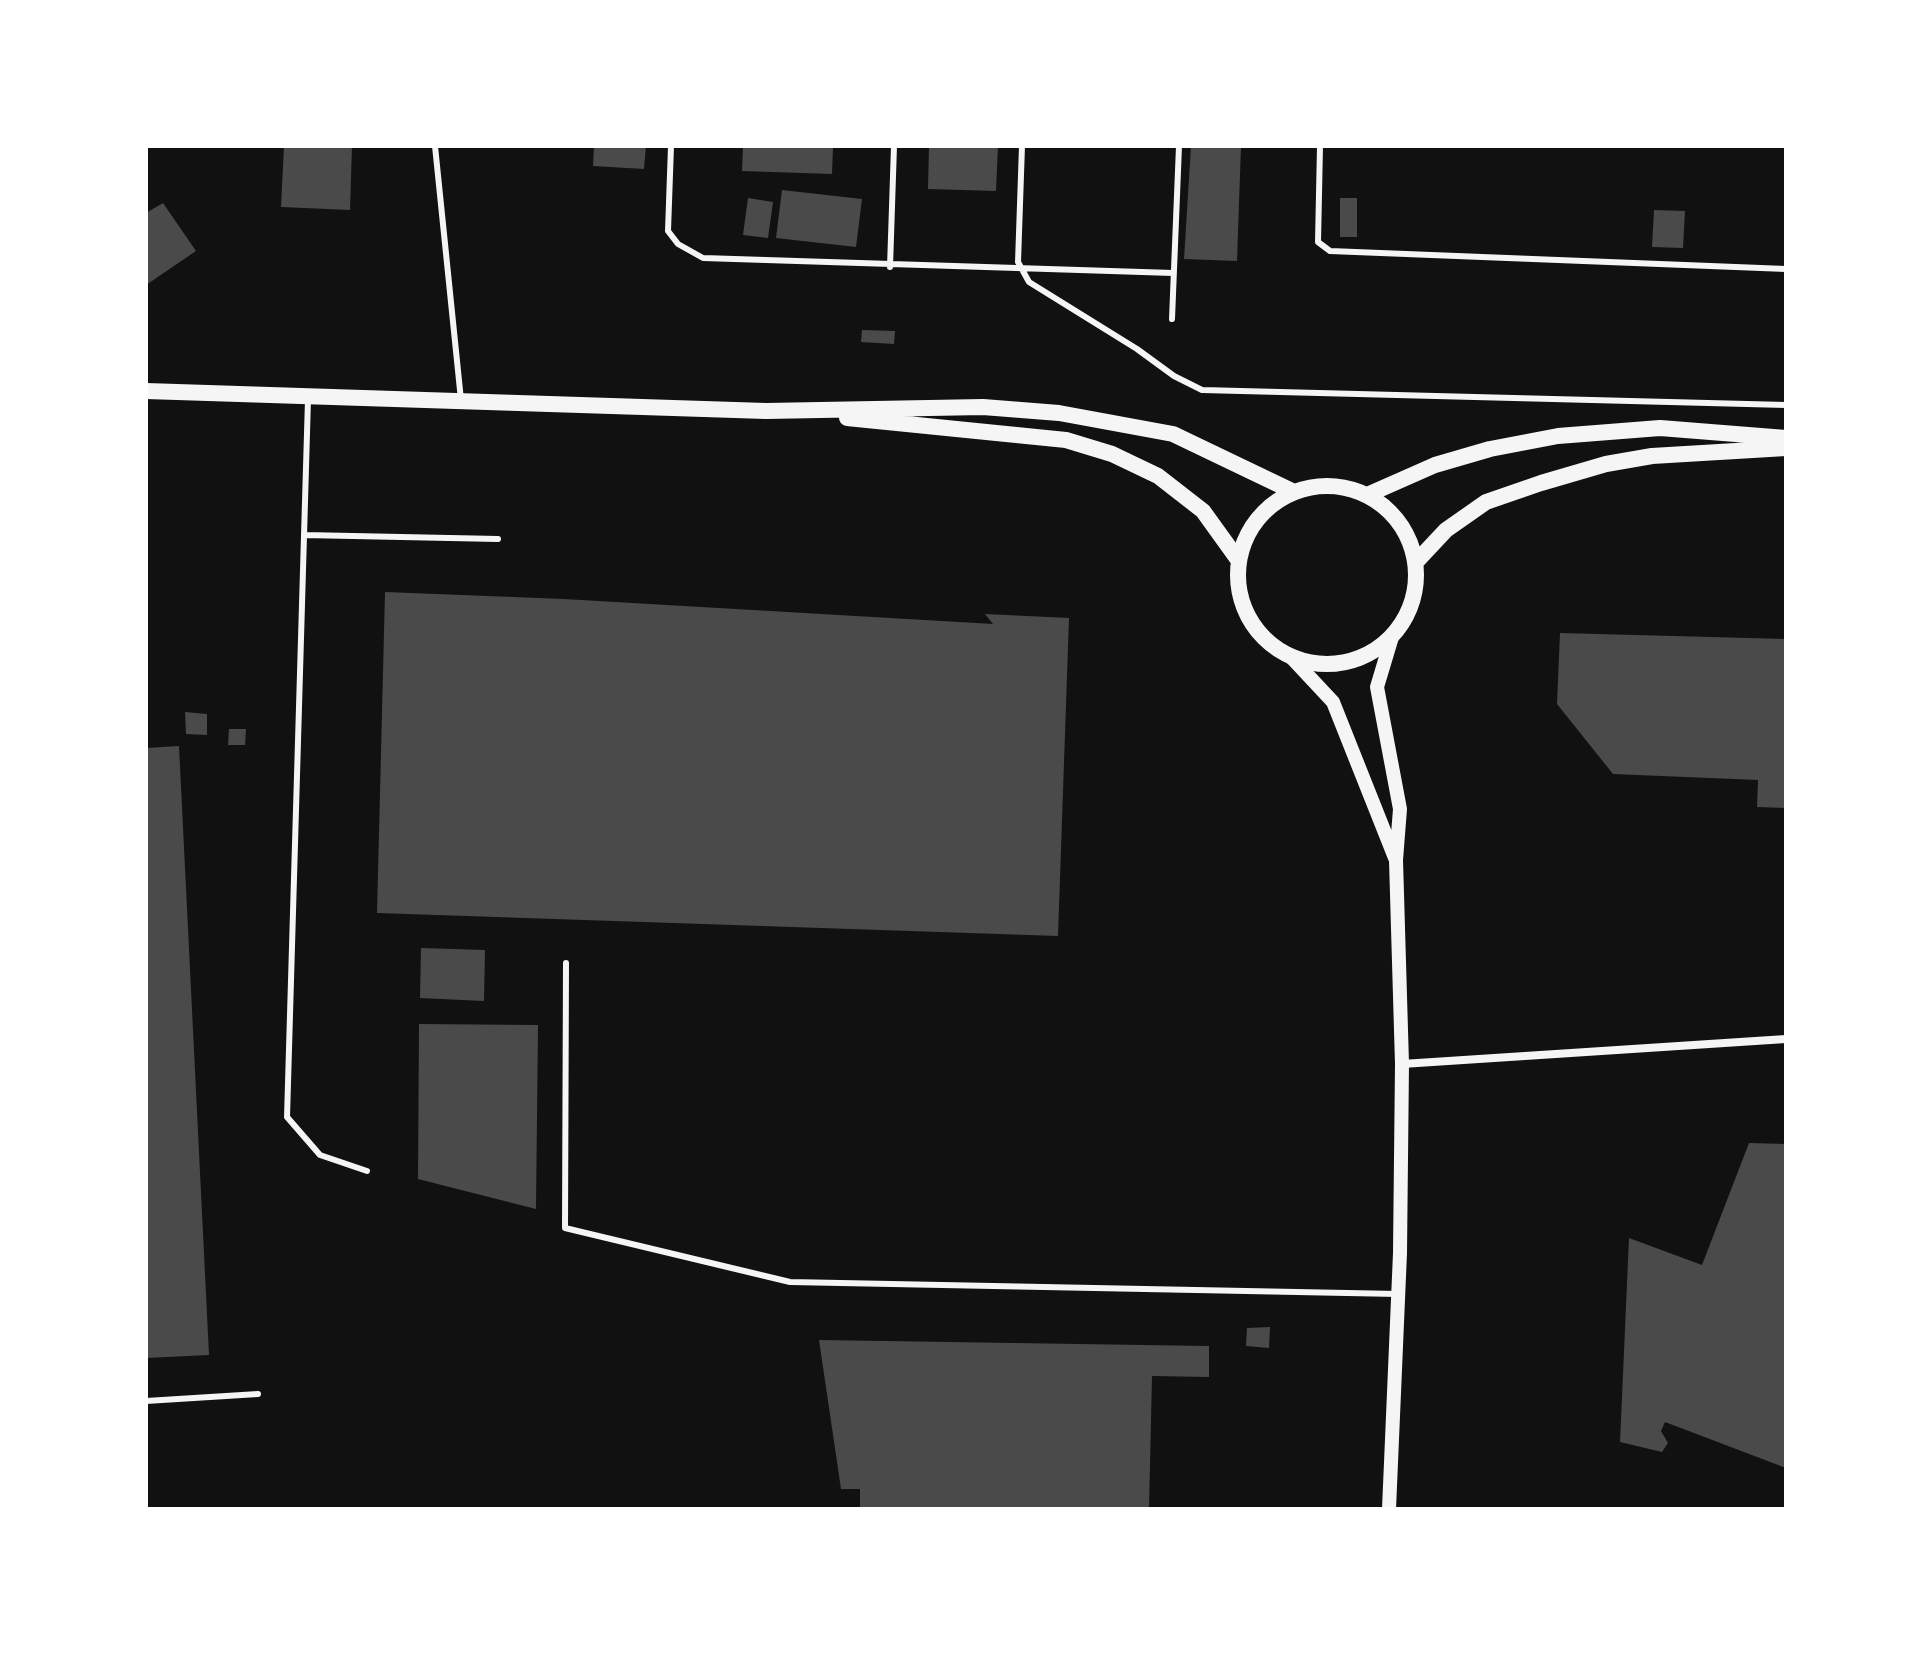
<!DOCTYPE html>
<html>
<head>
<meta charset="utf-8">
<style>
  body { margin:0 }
  #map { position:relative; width:1932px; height:1655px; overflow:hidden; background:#111; font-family:"Varela Round",sans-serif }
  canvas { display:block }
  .frame { position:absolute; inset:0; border:148px solid #fff; pointer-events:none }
</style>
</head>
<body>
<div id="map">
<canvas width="1932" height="1655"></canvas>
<div class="frame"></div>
</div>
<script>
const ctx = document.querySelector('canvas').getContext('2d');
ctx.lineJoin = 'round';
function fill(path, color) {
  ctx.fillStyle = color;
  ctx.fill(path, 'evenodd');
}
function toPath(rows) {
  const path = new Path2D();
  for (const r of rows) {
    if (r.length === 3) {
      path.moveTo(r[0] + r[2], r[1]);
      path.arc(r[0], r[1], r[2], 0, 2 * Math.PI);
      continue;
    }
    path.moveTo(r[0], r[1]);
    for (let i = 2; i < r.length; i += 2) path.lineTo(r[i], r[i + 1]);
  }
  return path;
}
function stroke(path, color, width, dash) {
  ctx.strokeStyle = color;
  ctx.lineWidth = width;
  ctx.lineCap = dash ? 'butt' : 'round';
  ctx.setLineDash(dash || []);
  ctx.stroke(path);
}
fill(toPath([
  [284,146,352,146,350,210,281,207],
  [594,146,646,146,644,169,593,166],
  [743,146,833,146,832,174,742,171],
  [929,146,998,146,996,191,928,189],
  [1191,146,1241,146,1237,261,1184,259],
  [782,190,862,199,856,247,776,238],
  [748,198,773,202,768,238,743,235],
  [1340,198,1357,198,1357,237,1340,237],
  [163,203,196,251,146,285,146,213],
  [1654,210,1685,211,1683,248,1652,247],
  [862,330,895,331,894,344,861,342],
  [385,592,564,599,993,624,985,614,1069,618,1058,936,377,913],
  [1560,633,1786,639,1786,808,1757,807,1758,780,1613,774,1557,704],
  [185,712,207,714,207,735,186,734],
  [229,729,246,729,245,745,228,745],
  [179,746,209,1355,146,1358,146,748],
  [421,948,485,950,484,1001,420,998],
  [419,1024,538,1025,536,1209,418,1179],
  [1749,1143,1786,1144,1786,1468,1665,1422,1661,1431,1668,1443,1662,1452,1620,1442,1629,1238,1702,1265],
  [1270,1327,1269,1348,1246,1346,1247,1328],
  [819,1340,1209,1346,1209,1377,1152,1376,1149,1509,860,1509,860,1489,841,1489]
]), '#4a4a4a');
stroke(toPath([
  [435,146,461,400],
  [671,146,668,231,678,244,703,258,1173,273],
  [1022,146,1018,262,1029,282,1137,349,1174,376,1202,390,1786,405],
  [1320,146,1318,242,1330,251,1786,269],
  [890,267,894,146],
  [1172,319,1179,146],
  [308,399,287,1117,320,1155,367,1171],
  [304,535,498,539],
  [566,963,565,1228,790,1282,1398,1294],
  [146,1401,258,1394]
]), '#f5f5f5', 6);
stroke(toPath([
  [1402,1064,1786,1039]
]), '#f5f5f5', 8);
stroke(toPath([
  [1290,656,1333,702,1395,858],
  [1389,1509,1400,1253,1402,1064,1396,860,1400,809,1377,687,1392,637]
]), '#f5f5f5', 14);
stroke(toPath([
  [146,391,766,411,983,407,1059,413,1173,434,1294,492],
  [847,418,1066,440,1112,454,1158,476,1203,511,1239,561],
  [1327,575,89],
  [1367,495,1435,465,1490,449,1558,436,1660,428,1786,438],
  [1416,562,1446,530,1486,502,1541,483,1606,464,1652,456,1786,448]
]), '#f5f5f5', 16);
</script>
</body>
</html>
